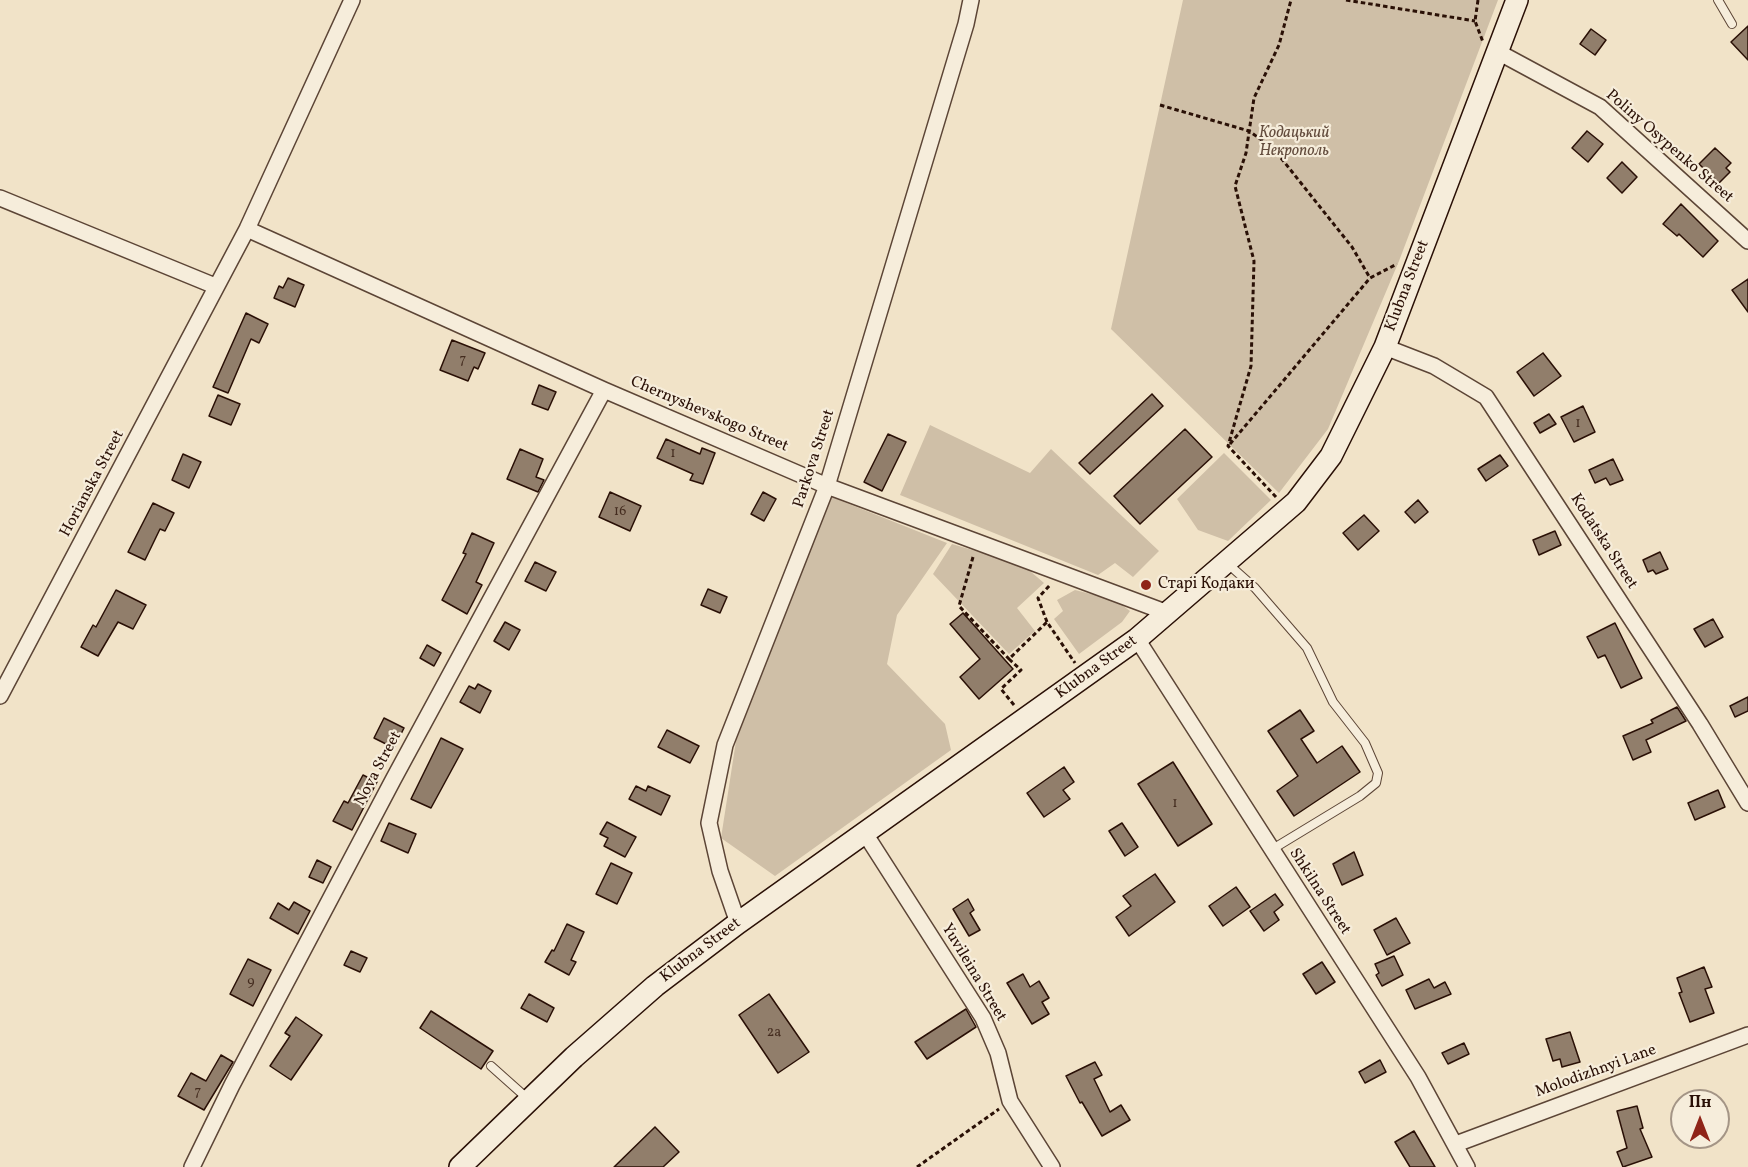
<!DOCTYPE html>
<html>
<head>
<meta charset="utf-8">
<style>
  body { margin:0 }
  #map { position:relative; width:1748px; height:1167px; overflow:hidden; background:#f1e3c8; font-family:Vollkorn,serif }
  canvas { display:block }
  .north { position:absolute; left:1670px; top:1089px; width:60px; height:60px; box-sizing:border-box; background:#f6eddb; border:2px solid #a49586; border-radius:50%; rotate:0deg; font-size:16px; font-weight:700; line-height:24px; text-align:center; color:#2a1006 }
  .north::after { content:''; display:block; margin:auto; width:21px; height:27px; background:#8f2418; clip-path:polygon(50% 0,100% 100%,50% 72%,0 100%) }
</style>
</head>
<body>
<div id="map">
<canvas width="1748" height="1167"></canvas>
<div class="north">Пн</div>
</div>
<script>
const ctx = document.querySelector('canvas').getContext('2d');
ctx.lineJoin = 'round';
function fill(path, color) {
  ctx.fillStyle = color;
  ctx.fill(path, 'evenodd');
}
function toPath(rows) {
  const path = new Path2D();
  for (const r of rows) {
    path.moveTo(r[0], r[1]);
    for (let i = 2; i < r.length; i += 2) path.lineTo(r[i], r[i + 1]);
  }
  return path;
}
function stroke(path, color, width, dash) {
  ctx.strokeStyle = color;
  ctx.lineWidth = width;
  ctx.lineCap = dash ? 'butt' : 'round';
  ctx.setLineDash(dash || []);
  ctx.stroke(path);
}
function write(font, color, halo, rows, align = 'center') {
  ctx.font = font + ' Vollkorn,serif';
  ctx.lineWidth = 4.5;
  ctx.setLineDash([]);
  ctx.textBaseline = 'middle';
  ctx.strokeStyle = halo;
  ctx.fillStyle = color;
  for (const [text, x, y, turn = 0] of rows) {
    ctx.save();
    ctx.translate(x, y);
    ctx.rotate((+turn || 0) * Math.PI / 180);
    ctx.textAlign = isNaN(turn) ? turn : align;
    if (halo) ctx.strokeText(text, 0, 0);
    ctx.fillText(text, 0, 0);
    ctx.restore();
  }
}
fill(toPath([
  [1183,0,1498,0,1399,261,1328,429,1279,493,1111,329],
  [930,425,1030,473,1051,449,1159,551,1133,577,1115,563,1098,575,900,495],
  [1224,453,1271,500,1228,541,1198,530,1177,499],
  [829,496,947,543,897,615,887,664,945,724,951,750,775,876,721,838,736,741],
  [952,544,1023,565,1044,583,1017,608,1035,631,1009,654,933,574],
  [1075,590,1115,600,1130,611,1122,622,1079,654,1054,619,1063,611,1057,600]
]), '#cfbfa7');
const building = toPath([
  [1748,26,1748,60,1731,42,1748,26],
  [1591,29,1606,40,1595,55,1580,44,1591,29],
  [1587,131,1603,144,1588,162,1572,148,1587,131],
  [1715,148,1731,163,1726,168,1730,172,1719,183,1699,164,1715,148],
  [1622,162,1637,177,1622,193,1607,178,1622,162],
  [1681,204,1718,241,1703,257,1679,234,1677,236,1663,224,1681,204],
  [288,278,304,285,295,307,274,298,279,286,283,288,288,278],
  [1748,279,1748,312,1732,290,1748,279],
  [246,313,268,324,259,343,251,339,228,393,213,387,246,313],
  [452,340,485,353,478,369,474,367,468,381,440,370,452,340],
  [1543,353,1561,376,1534,396,1517,372,1543,353],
  [539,385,556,392,548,410,532,404,539,385],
  [1152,394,1163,406,1090,474,1079,463,1152,394],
  [218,395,240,404,231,425,209,416,218,395],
  [1583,406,1595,432,1574,442,1561,417,1583,406],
  [1549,414,1556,424,1540,433,1534,423,1549,414],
  [1185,429,1212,457,1140,524,1114,496,1185,429],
  [888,434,906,442,882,491,864,482,888,434],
  [666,439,700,454,702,448,715,453,703,484,690,480,693,474,657,458,666,439],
  [520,449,543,459,536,477,544,480,538,492,507,479,520,449],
  [183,454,201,462,189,488,172,480,183,454],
  [1500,455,1508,466,1486,481,1478,469,1500,455],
  [1613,459,1623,480,1610,485,1606,478,1595,483,1589,470,1613,459],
  [610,492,641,506,630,531,599,517,610,492],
  [763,492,776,499,764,521,751,514,763,492],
  [1418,500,1428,512,1415,523,1405,512,1418,500],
  [153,503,174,513,165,531,160,529,145,560,128,552,153,503],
  [1364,515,1379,531,1358,550,1343,533,1364,515],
  [1555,531,1561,545,1539,555,1533,540,1555,531],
  [472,533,494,543,476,582,482,585,467,614,442,600,466,554,463,553,472,533],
  [1660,552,1668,569,1656,574,1653,570,1648,572,1643,560,1660,552],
  [535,562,556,572,546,591,525,581,535,562],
  [708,589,727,597,720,613,701,605,708,589],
  [116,590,146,605,133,629,118,622,98,656,81,647,93,625,96,627,116,590],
  [963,613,1013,669,979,699,960,677,980,659,950,624,963,613],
  [1713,619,1723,637,1705,647,1694,629,1713,619],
  [505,622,520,630,509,650,494,641,505,622],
  [1615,623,1642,678,1621,688,1605,655,1598,658,1587,637,1615,623],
  [427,645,441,653,434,666,420,658,427,645],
  [478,684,491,691,480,713,460,702,469,686,475,689,478,684],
  [1748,697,1748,711,1735,717,1730,706,1748,697],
  [1677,707,1686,721,1646,740,1651,752,1633,760,1623,736,1653,723,1651,720,1677,707],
  [1300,710,1314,731,1301,739,1317,763,1342,746,1360,772,1294,816,1277,791,1298,776,1268,731,1300,710],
  [384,718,404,728,394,748,374,738,384,718],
  [667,730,699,746,690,763,658,747,667,730],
  [441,738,463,749,431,808,411,799,441,738],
  [1173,762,1212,824,1178,846,1138,784,1173,762],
  [1064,767,1074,782,1063,790,1070,799,1044,817,1027,793,1064,767],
  [363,775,377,782,352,830,333,821,344,801,348,803,363,775],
  [636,786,646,791,648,786,670,796,661,815,629,799,636,786],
  [1718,790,1725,807,1695,820,1688,803,1718,790],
  [607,822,636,837,625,857,604,846,608,838,600,834,607,822],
  [389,823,416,834,408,853,381,841,389,823],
  [1122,823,1138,847,1125,856,1109,831,1122,823],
  [1354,852,1363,875,1342,885,1333,864,1354,852],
  [317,860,331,867,323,883,309,877,317,860],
  [611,863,632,873,617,904,596,894,611,863],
  [1155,874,1175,902,1129,936,1116,917,1131,906,1123,896,1155,874],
  [1236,887,1250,907,1223,926,1209,906,1236,887],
  [1275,894,1283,905,1274,912,1279,920,1264,931,1250,911,1275,894],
  [968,899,974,910,970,913,980,930,969,936,953,909,968,899],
  [294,902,310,911,298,934,270,918,278,903,289,910,294,902],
  [1396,918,1410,943,1387,955,1374,930,1396,918],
  [567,924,584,932,571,960,576,962,569,975,545,962,552,950,554,951,567,924],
  [351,951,367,958,360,972,344,965,351,951],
  [1394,956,1403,975,1382,986,1376,975,1379,973,1375,964,1394,956],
  [248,959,271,970,253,1006,230,994,248,959],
  [1322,962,1335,982,1316,994,1303,974,1322,962],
  [1704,967,1712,987,1705,989,1714,1013,1690,1022,1679,993,1682,992,1677,978,1704,967],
  [1023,974,1030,987,1039,981,1049,998,1042,1002,1049,1014,1032,1024,1007,983,1023,974],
  [1429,979,1434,988,1445,982,1451,994,1415,1009,1406,990,1429,979],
  [529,994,554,1008,547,1022,521,1008,529,994],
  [769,994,809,1052,778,1073,739,1015,769,994],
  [966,1009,976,1027,927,1059,915,1042,966,1009],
  [431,1011,493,1051,481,1069,420,1028,431,1011],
  [296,1017,322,1035,291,1080,270,1066,290,1036,285,1033,296,1017],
  [1570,1032,1580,1062,1562,1067,1560,1059,1553,1061,1546,1039,1570,1032],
  [1464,1043,1469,1054,1448,1064,1442,1053,1464,1043],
  [221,1055,233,1062,204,1110,178,1096,191,1073,206,1081,221,1055],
  [1380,1060,1386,1072,1365,1083,1359,1072,1380,1060],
  [1095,1062,1102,1075,1094,1079,1110,1112,1121,1105,1130,1120,1102,1136,1082,1102,1080,1103,1066,1076,1095,1062],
  [1637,1106,1643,1128,1640,1129,1652,1157,1623,1167,1617,1152,1627,1148,1617,1111,1637,1106],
  [655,1127,679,1152,663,1167,614,1167,655,1127],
  [1414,1131,1435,1167,1410,1167,1395,1142,1414,1131]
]);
fill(building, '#917e6b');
stroke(building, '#2a1006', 1.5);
const lane = toPath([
  [1718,0,1732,24],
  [1228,564,1255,588,1307,648,1333,702,1365,743,1378,773,1376,783,1360,796,1271,850],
  [491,1066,528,1099]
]);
const street = toPath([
  [1498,52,1600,107,1748,241],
  [0,198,215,286],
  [247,229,604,390,827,486,1165,612],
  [1385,347,1434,366,1486,397,1700,724,1748,803],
  [1137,639,1418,1077,1467,1167],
  [0,696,247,229,352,0],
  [866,835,983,1018,998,1053,1010,1101,1052,1167],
  [738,923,720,871,709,823,725,745,827,486,966,24,971,0],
  [1456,1144,1748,1035],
  [192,1167,232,1085,393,780,604,390]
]);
const secondary = toPath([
  [460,1167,574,1057,655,986,738,923,1137,639,1296,502,1331,456,1385,347,1517,0]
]);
stroke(lane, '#5c4536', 10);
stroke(street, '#5c4536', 18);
stroke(secondary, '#2a1006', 24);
stroke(toPath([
  [1346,0,1475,21],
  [1478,0,1475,21,1483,42],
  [1160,105,1249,131,1273,148,1352,247,1370,278],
  [1230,444,1370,278,1397,264],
  [1276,497,1228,446,1251,366,1254,261,1235,186,1246,153,1254,98,1279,45,1291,0],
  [973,557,959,606,1009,659],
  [1047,622,1038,598,1050,585],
  [1014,705,1001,689,1021,670,1009,659,1047,622,1075,663],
  [917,1167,999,1109]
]), '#2a1006', 3, [4.5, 3]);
stroke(lane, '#f6eddb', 8);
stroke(street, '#f6eddb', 15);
stroke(secondary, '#f6eddb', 21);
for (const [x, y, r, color] of [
  [1146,585,6,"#8f2418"]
]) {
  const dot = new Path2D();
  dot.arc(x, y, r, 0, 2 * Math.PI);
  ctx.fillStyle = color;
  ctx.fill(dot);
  stroke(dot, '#f6eddb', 2);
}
write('14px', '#442c1f', null, [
  ["7",463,360],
  ["1",1578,424],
  ["1",673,454],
  ["16",620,512],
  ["1",1175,804],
  ["9",251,982],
  ["2а",774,1033],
  ["7",198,1092]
]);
write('italic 16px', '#644d3e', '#f6eddb', [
  ["Кодацький",1294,134],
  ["Некрополь",1294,152]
]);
write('16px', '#2a1006', '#f6eddb', [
  ["Poliny Osypenko Street",1669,147,41],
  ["Klubna Street",1408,286,-69],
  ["Chernyshevskogo Street",709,415,23],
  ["Parkova Street",815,459,-72],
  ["Horianska Street",93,484,-62],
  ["Kodatska Street",1603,542,57],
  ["Klubna Street",1097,668,-36],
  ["Nova Street",379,769,-62],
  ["Shkilna Street",1319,892,57],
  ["Klubna Street",701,951,-37],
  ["Yuvileina Street",973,973,59],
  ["Molodizhnyi Lane",1596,1072,-20]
]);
write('16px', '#2a1006', '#f6eddb', [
  ["Старі Кодаки",1158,585]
], 'left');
</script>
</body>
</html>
